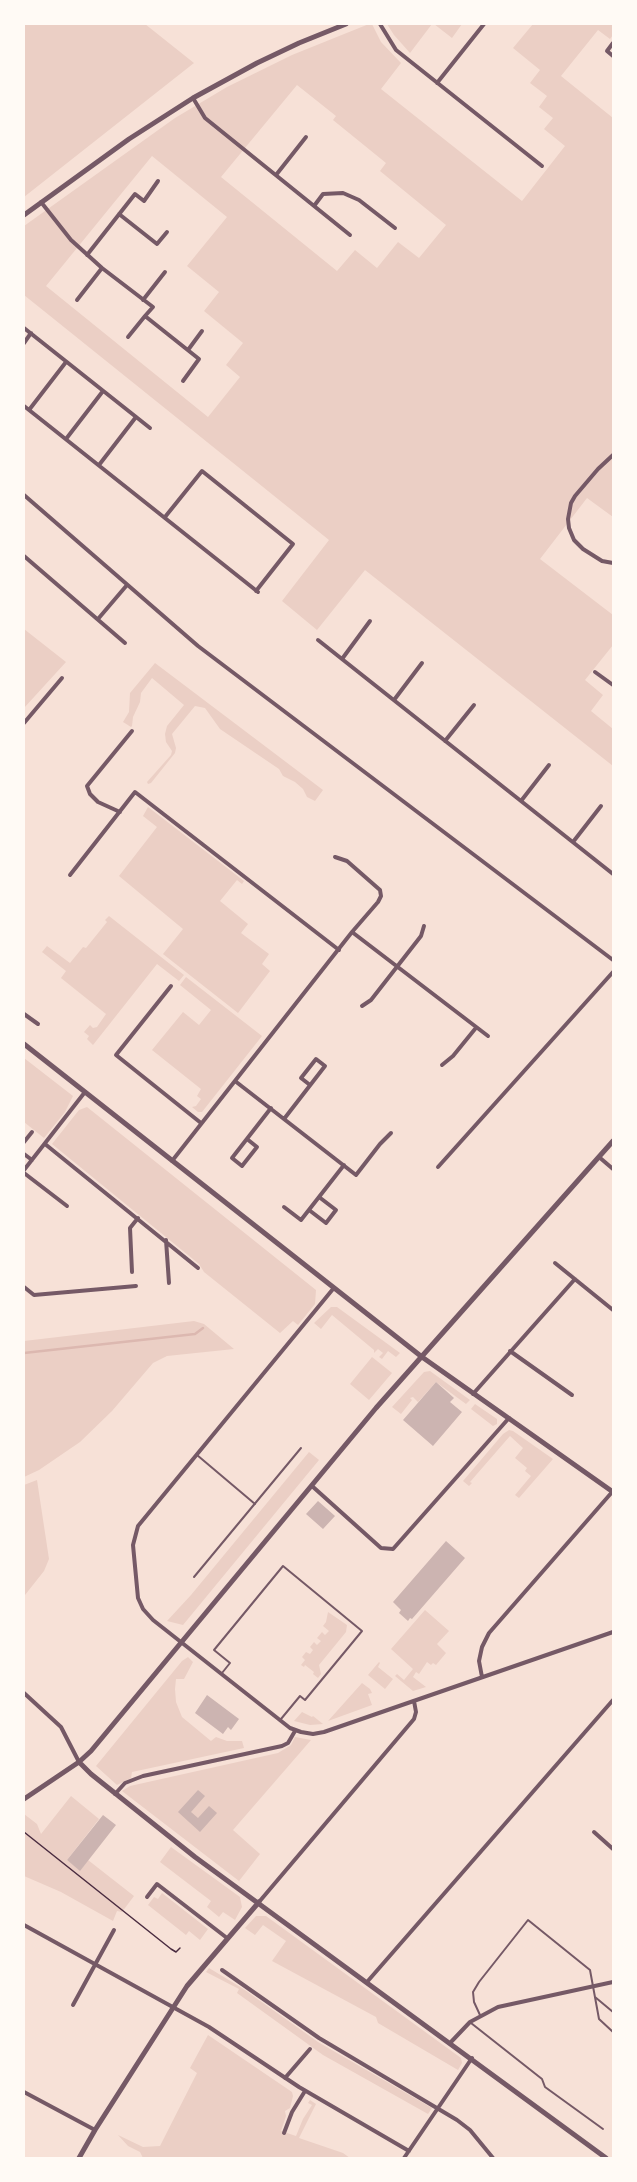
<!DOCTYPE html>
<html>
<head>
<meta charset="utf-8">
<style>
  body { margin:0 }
  #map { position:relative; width:637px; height:2182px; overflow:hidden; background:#f7e1d7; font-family:"Asap Condensed",sans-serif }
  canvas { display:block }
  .frame { position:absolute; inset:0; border:25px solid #fffaf5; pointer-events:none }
</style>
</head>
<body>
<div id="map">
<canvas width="637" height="2182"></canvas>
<div class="frame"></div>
</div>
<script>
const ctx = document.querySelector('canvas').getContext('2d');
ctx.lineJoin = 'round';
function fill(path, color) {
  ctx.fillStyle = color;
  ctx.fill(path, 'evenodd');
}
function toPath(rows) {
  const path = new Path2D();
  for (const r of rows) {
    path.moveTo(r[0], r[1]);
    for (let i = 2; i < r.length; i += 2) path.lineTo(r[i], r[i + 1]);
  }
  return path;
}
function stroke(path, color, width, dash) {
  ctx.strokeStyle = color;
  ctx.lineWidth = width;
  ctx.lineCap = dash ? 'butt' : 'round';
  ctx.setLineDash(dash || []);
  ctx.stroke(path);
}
fill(toPath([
  [24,24,145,24,194,63,24,197],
  [369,24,372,24,381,42,401,63,381,89,522,201,565,146,544,129,553,118,539,107,547,96,530,83,540,70,513,48,533,24,613,24,613,35,610,39,598,30,561,76,613,118,613,517,587,498,540,559,613,615,613,645,585,680,603,695,591,711,613,729,613,766,365,570,317,630,282,601,329,540,24,295,24,226,175,118,227,87,292,55],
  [297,85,336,116,333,120,386,163,380,171,446,225,419,258,398,242,377,268,355,250,337,271,221,177],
  [152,156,227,217,187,266,219,292,204,311,243,343,226,365,240,377,208,417,46,286],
  [387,24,432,24,410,53,394,35],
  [434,24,462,24,452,38],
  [24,629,66,662,24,708],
  [155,663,323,790,315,801,307,797,303,789,295,782,283,776,279,769,220,729,205,708,195,706,172,734,176,748,175,753,151,783,148,784,147,782,171,755,172,751,166,742,165,734,167,726,184,705,152,678,141,693,140,702,133,717,132,726,131,727,123,722,129,712,130,693],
  [148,807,244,881,242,884,237,880,220,901,248,924,241,933,269,954,262,964,270,971,238,1013,163,954,183,929,119,876,157,827,143,816],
  [109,916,184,975,179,981,157,964,93,1045,87,1039,89,1036,84,1032,90,1025,93,1028,97,1027,106,1014,61,978,66,971,42,952,47,946,70,963,83,947,86,948,107,922,105,920],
  [186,977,262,1036,202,1112,198,1112,192,1107,196,1106,201,1099,197,1096,201,1089,152,1050,183,1012,199,1025,211,1010,180,985],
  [24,1058,73,1096,65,1112,44,1138,24,1122],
  [87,1107,316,1290,315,1304,298,1325,293,1321,280,1333,204,1272,199,1264,52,1144,79,1110],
  [331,1307,337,1307,400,1353,396,1357,388,1351,382,1359,379,1357,383,1353,378,1349,374,1353,374,1350,332,1315,321,1329,314,1323],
  [194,1321,204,1324,234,1349,167,1356,153,1363,112,1411,80,1442,39,1470,24,1477,24,1341],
  [372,1357,392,1373,369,1400,350,1384],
  [430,1371,470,1400,466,1404,436,1382,418,1402,413,1397,410,1398,412,1400,401,1414,392,1407,424,1372],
  [475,1404,497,1419,497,1424,493,1426,471,1409],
  [509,1430,513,1431,553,1459,519,1498,515,1495,531,1476,525,1471,527,1468,515,1458,523,1448,510,1436,470,1482,472,1483,469,1486,463,1481,503,1434],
  [309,1452,319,1460,183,1625,167,1621,191,1595],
  [37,1480,49,1559,44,1571,25,1595,24,1485],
  [425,1610,449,1631,437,1644,446,1653,436,1665,433,1663,431,1665,427,1662,419,1674,416,1672,413,1677,426,1687,413,1691,395,1676,397,1674,404,1680,413,1669,391,1649],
  [328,1612,347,1625,346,1632,319,1665,321,1674,318,1678,313,1674,314,1672,305,1665,304,1667,301,1665,305,1660,302,1657,306,1652,310,1654,313,1650,310,1647,314,1642,317,1645,321,1641,317,1638,322,1632,325,1635,329,1631,323,1626,326,1622],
  [188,1657,193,1662,184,1679,176,1679,175,1689,176,1702,182,1717,211,1741,216,1737,227,1741,242,1741,244,1748,132,1772,131,1778,117,1785,96,1766,182,1661],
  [379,1662,380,1663,378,1667,393,1679,385,1689,368,1675],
  [362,1683,370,1689,372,1693,368,1694,372,1705,328,1721],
  [302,1712,312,1717,313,1716,323,1724,310,1725,294,1721],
  [295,1737,311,1740,233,1830,260,1854,239,1881,122,1791,130,1786,278,1753,291,1745],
  [71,1796,99,1819,67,1860,80,1870,88,1860,134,1896,122,1912,117,1911,113,1921,61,1892,24,1876,24,1814,37,1824,41,1834],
  [171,1847,240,1897,242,1907,235,1920,223,1912,219,1917,207,1907,211,1901,160,1862],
  [162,1893,208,1929,200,1940,189,1931,186,1935,148,1905,154,1897,158,1899],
  [256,1916,266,1916,461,2058,462,2063,458,2070,378,2023,376,2017,272,1961,286,1941,263,1925,255,1935,245,1928],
  [209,1968,242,1988,318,2042,432,2108,428,2114,323,2055,237,1993,239,1989,206,1972],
  [208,2035,292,2092,293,2096,290,2108,285,2111,286,2116,281,2131,296,2136,303,2119,312,2105,308,2103,310,2100,316,2104,299,2138,343,2153,350,2158,143,2158,140,2152,128,2146,118,2135,143,2147,160,2146,197,2073,190,2068]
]), '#ebcfc5');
stroke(toPath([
  [24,1353,195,1334,203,1328]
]), '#dcb8b0', 2.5);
fill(toPath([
  [436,1382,454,1398,450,1402,462,1412,433,1446,403,1420],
  [318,1501,335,1516,323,1529,306,1514],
  [446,1541,465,1558,412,1619,410,1618,408,1621,399,1613,401,1610,393,1602],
  [207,1695,239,1719,231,1730,228,1727,223,1734,195,1713],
  [198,1790,205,1796,191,1812,198,1818,209,1806,217,1813,200,1832,178,1812],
  [103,1815,116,1825,80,1871,67,1860]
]), '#ccb4b1');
stroke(toPath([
  [24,1832,171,1949,176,1952,180,1948]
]), '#4a2c40', 1.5);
stroke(toPath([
  [197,1455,255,1504],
  [194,1577,301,1448],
  [222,1673,230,1663,214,1650,283,1566,362,1631,305,1700,300,1696,281,1719],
  [595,1997,613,2012],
  [480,2015,474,2002,473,1992,479,1982,528,1920,590,1970,599,2019,613,2032],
  [471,2023,542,2079,545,2087,603,2129]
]), '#755966', 2);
stroke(toPath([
  [380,24,396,50,542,166],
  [613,43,607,51,613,56],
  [437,83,484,24],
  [193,98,205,118,350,235],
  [276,175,306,137],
  [41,202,71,240,102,268,153,307,145,316,199,359,183,381],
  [314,206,323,194,343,193,359,200,395,228],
  [119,214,157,244,167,232],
  [87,255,135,194,144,201,158,181],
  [77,300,102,268],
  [143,300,165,272],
  [24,328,150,428],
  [128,337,145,316],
  [24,343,31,333],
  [188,350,202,331],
  [24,406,258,592],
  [29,410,66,362],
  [66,439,103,391],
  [613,455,598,469,575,496,571,503,568,519,569,528,574,540,583,549,602,561,613,563],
  [99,465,136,417],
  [24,495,198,646,613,960],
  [165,517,202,471,293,544,256,591],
  [24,556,125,643],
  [98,619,127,585],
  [318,640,613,874],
  [342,659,370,621],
  [595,672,613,685],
  [394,700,422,663],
  [24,723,62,678],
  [445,741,474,705],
  [521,801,549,765],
  [120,812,98,802,90,794,87,786,132,731],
  [573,842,601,806],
  [335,857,347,861,380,890,381,896,378,902,352,932],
  [70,875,135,792,339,950],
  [171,986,116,1055,201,1123],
  [362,1006,371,1000,421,936,424,926],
  [24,1014,38,1024],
  [442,1065,453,1056,475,1029],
  [235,1081,356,1175,380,1144,391,1133],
  [284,1119,325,1066,316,1059,301,1078,310,1085],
  [247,1139,257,1147,242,1166,232,1158,271,1108],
  [24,1142,32,1132],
  [45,1144,198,1268],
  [24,1154,32,1160],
  [599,1157,613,1169],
  [172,1161,352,932,488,1036],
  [438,1167,613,972],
  [24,1170,85,1092],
  [24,1173,67,1206],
  [284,1207,301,1220,344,1165],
  [309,1210,326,1223,336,1210,319,1197],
  [166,1240,169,1283],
  [555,1263,613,1310],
  [132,1272,130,1228,138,1218],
  [24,1287,34,1295,136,1286],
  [333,1289,138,1526,133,1545,138,1598,143,1609,153,1620,290,1728,301,1732,313,1734,324,1732,613,1632],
  [510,1351,572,1395],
  [473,1394,575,1279],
  [312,1486,381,1548,393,1549,509,1418],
  [482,1677,479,1661,482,1647,489,1633,613,1491],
  [24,1693,61,1727,79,1762],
  [115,1794,125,1783,143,1776,282,1746,288,1743,295,1731],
  [594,1832,613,1849],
  [147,1897,157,1884,227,1938],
  [259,1902,414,1719,416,1712,414,1701],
  [24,1925,209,2027,299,2087,409,2151],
  [222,1970,319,2038,457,2120,470,2130,493,2158],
  [367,1982,613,1700],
  [73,2005,114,1930],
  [451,2042,470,2022,498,2007,613,1982],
  [285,2078,310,2049],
  [24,2092,95,2130],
  [284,2133,292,2112,305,2091],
  [404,2158,472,2058]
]), '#755966', 4);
stroke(toPath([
  [24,215,129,139,193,98,257,63,299,43,346,24],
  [24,1044,422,1357,613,1492],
  [79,1762,91,1774,195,1857,606,2158],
  [24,1799,79,1762,91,1751,376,1408,613,1141],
  [79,2158,95,2130,187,1986,259,1902]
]), '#755966', 5);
</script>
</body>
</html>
